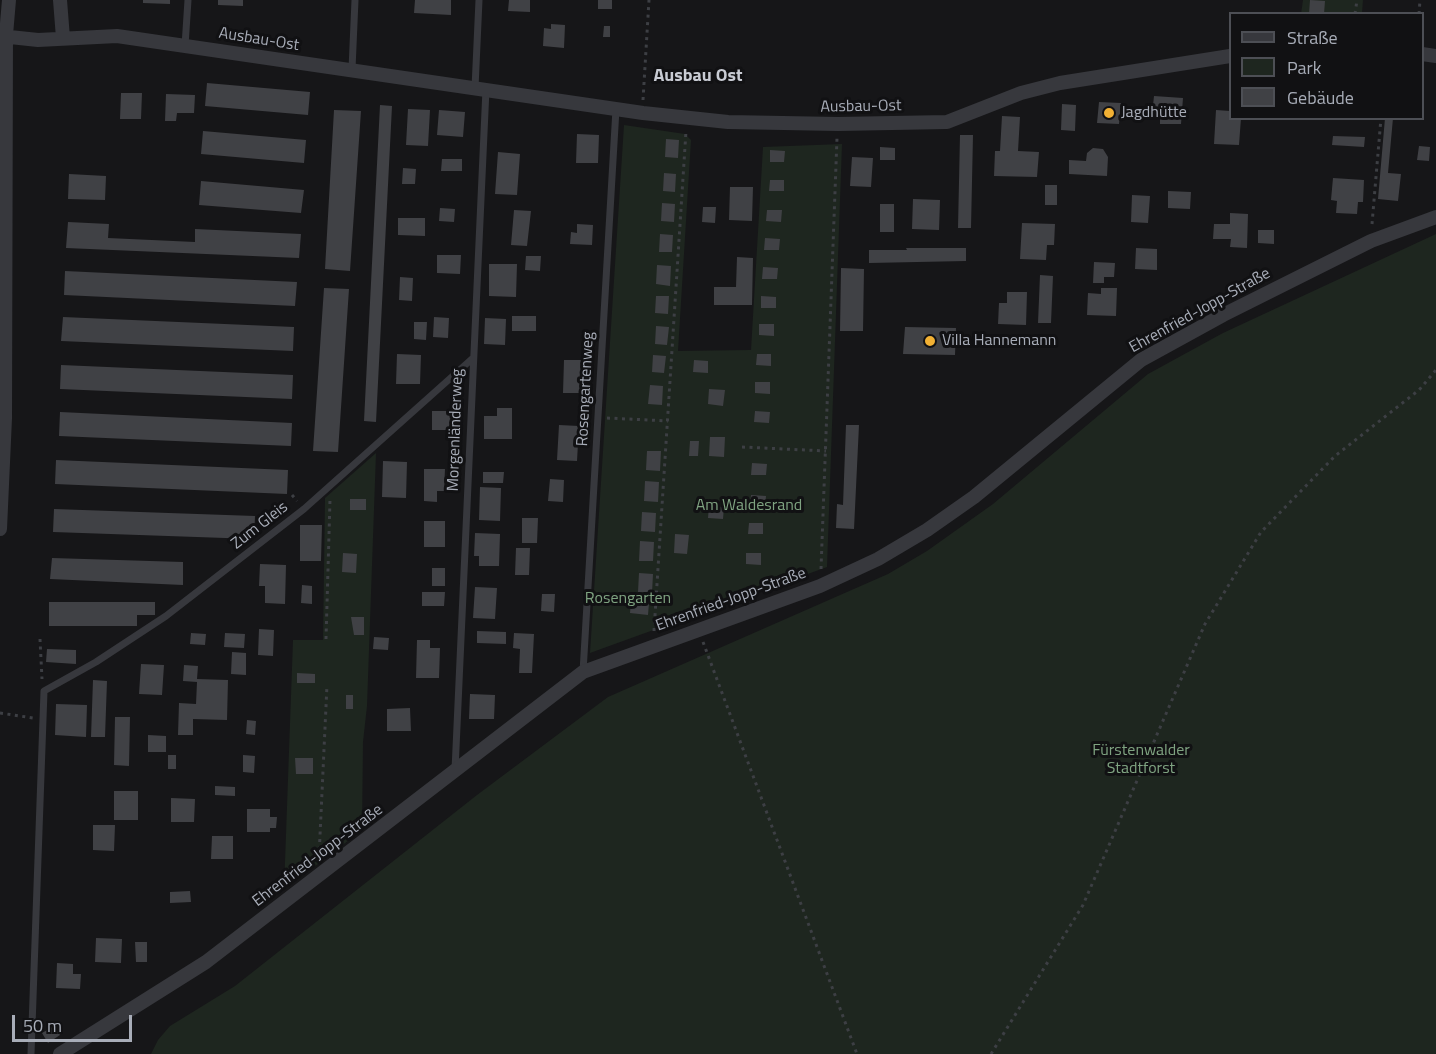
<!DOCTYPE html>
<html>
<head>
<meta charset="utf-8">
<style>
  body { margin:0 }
  #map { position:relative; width:1436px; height:1054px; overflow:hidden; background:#161618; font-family:"Titillium Web",sans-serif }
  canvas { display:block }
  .legend { position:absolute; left:1229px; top:12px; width:195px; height:108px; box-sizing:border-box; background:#111113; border:2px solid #4d4f55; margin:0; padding:8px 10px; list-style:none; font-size:18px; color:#a8adb8 }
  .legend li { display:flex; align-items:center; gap:12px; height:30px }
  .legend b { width:30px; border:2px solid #4d4f55 }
  .scale { position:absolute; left:12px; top:1015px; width:120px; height:27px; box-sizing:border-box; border:3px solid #a8adb8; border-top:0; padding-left:8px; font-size:18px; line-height:21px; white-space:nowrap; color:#a8adb8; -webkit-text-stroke:4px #111113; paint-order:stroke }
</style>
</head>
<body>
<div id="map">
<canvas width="1436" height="1054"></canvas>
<ul class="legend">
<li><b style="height:8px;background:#37383d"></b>Straße</li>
<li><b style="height:16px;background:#1e261f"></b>Park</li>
<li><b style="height:16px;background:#404145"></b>Gebäude</li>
</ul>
<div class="scale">50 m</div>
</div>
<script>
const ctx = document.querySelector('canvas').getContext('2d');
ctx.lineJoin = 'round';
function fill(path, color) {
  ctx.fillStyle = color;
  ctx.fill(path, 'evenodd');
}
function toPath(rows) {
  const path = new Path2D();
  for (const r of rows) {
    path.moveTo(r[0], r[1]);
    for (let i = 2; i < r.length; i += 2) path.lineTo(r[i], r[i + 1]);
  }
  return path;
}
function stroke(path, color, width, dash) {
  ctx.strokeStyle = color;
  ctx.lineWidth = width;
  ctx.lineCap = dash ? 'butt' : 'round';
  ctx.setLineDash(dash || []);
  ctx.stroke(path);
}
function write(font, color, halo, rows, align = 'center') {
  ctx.font = font + ' "Titillium Web",sans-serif';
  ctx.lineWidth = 6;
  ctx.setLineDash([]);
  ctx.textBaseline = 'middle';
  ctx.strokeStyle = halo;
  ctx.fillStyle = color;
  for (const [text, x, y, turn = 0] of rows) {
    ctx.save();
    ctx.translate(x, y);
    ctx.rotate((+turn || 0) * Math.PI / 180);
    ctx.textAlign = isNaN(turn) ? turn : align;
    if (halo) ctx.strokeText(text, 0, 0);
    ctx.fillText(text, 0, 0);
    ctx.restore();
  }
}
fill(toPath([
  [1303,0,1363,0,1362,13,1301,14],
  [624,125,685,134,691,140,678,351,751,350,763,147,842,144,827,567,590,653],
  [1436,234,1436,1054,151,1054,158,1040,170,1026,235,986,477,795,608,697,888,574,927,551,993,504,1148,374,1223,333],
  [376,453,367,706,363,742,362,830,284,890,293,640,323,640,325,498]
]), '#1e261f');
fill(toPath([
  [143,0,170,0,170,4,143,3],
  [218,0,243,0,243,6,218,5],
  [415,0,451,0,451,15,414,13],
  [509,0,530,0,530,12,508,11],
  [598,0,612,0,612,9,598,9],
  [1310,0,1325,1,1324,14,1309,14],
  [551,24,565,25,564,48,543,46,544,28,551,29],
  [604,26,610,26,610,37,603,37],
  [207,83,310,92,308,115,205,106],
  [121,93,142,93,141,119,120,119],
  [166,94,195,95,194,113,177,113,176,121,165,121],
  [1154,96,1183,98,1181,124,1160,124,1160,115,1152,115],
  [1099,102,1121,103,1119,124,1097,123],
  [1062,104,1076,105,1075,131,1061,130],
  [380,105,392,106,376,422,364,421],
  [408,109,430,110,428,146,406,145],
  [334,110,361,111,350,271,325,269],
  [439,110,465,112,463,137,437,135],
  [1216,110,1230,111,1230,118,1241,118,1239,145,1214,144],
  [1002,116,1020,117,1018,151,1039,152,1037,177,994,176,995,151,1000,151],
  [1385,118,1393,118,1388,173,1401,174,1398,201,1378,199],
  [203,131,306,140,304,163,201,154],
  [577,134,599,135,598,163,576,163],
  [960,135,973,135,971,228,958,228],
  [1333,136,1365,137,1364,147,1332,145],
  [666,139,679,140,678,158,665,157],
  [1419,146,1430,147,1429,161,1417,160],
  [880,147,895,148,895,160,880,160],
  [1093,148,1103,149,1108,157,1107,176,1069,174,1069,160,1086,161,1087,153],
  [770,150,785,151,784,162,770,162],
  [498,152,520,154,517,195,495,194],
  [852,157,873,158,871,187,850,186],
  [442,159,462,159,462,171,441,171],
  [403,168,416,169,415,184,402,184],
  [664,173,676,174,675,192,663,191],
  [69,174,106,176,105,200,68,199],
  [1333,178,1364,180,1363,202,1358,202,1357,214,1336,213,1337,201,1331,200],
  [770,180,784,180,784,191,769,191],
  [201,181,304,190,301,213,199,205],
  [1045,185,1057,185,1057,205,1045,205],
  [730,187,753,187,752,221,729,220],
  [1168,191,1191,192,1190,209,1168,208],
  [1132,195,1150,196,1148,223,1131,222],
  [913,199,940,200,939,230,912,229],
  [662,203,675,204,674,222,661,221],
  [880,204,894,204,894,232,880,232],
  [703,207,716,207,715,223,702,222],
  [440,208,455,209,454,222,439,221],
  [514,210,531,211,527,246,511,245],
  [767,210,782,210,781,222,766,221],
  [1230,213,1248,214,1247,248,1230,247,1231,239,1213,239,1214,224,1230,224],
  [398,218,425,218,425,236,398,235],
  [68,222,109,224,108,238,195,242,195,229,301,234,299,258,66,248],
  [1022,223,1055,224,1054,245,1047,245,1046,260,1020,259],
  [577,224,593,225,592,245,570,244,571,232,577,233],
  [1258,230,1274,230,1274,244,1258,243],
  [660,234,673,235,672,252,659,252],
  [765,238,780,239,779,250,764,250],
  [906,248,966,248,966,261,869,263,869,250,907,250],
  [1136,248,1157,249,1157,270,1135,269],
  [437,255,461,255,460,274,437,273],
  [526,256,541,256,540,271,525,270],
  [737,257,753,258,752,305,714,305,714,287,736,287],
  [1094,262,1115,263,1114,277,1104,277,1104,283,1093,283],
  [489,264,517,264,516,297,489,296],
  [657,265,671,266,670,286,656,284],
  [763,267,778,268,777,279,762,279],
  [841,268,864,269,863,331,840,331],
  [65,271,297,282,295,306,64,295],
  [1040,275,1053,276,1051,323,1038,323],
  [400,277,413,278,412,301,399,300],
  [324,288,349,289,338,452,313,451],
  [1101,288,1117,288,1116,316,1087,315,1088,293,1101,294],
  [1007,292,1027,292,1026,325,998,324,999,303,1007,303],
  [656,296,669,296,668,314,655,313],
  [761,296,776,297,776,308,761,308],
  [512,316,536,316,536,331,512,331],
  [63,317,294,327,293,351,61,341],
  [434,317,449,318,448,338,433,337],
  [485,318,506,319,505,345,484,344],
  [414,322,427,322,426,340,414,339],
  [759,324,774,324,774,336,759,335],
  [656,326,669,327,667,345,655,344],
  [905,327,956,328,955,355,903,354],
  [397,354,421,355,420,384,396,384],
  [757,354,771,354,771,366,756,365],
  [653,355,666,356,664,373,652,372],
  [564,360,583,360,585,382,582,393,563,393],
  [694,360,708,361,708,373,693,372],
  [61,365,293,375,292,399,60,389],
  [755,382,770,382,770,394,755,393],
  [650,385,663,386,662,405,648,404],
  [709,389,725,390,723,406,708,404],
  [497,408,512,408,512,439,484,439,484,416,497,416],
  [432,411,452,411,451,430,432,430],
  [755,411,770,412,769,423,754,422],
  [60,412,292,423,291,446,59,436],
  [559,425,579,426,577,461,557,460],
  [846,425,859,425,854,529,836,528,837,504,843,505],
  [710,437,725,437,724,457,709,456],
  [690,441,699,441,698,456,689,456],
  [647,451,661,451,660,471,646,470],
  [56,460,288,470,287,494,55,484],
  [383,461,407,462,406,498,382,497],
  [752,463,767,464,766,475,751,475],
  [424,469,445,469,444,491,437,491,437,502,424,501],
  [483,472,504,472,503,483,483,483],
  [550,479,564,480,563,502,548,501],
  [645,481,659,482,658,502,644,501],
  [480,487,501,488,500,521,479,520],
  [751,495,766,496,765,507,750,507],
  [350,499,366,499,366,510,350,510],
  [709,506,724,507,723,519,708,518],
  [54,509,255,516,254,539,53,532],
  [642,512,656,513,655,532,641,531],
  [522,518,538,518,537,543,522,543],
  [424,521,445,521,445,547,424,547],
  [749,523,763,523,763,534,748,534],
  [300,525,322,525,321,561,300,561],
  [475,533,500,534,499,566,479,566,479,556,474,556],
  [675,534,689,535,687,554,674,553],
  [640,541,654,542,653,561,639,561],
  [516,548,530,548,529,575,515,575],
  [343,553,357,554,356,573,342,572],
  [746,553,761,553,761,565,746,564],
  [52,558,183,562,183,585,50,579],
  [260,564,286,565,285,604,265,603,265,586,259,586],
  [432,568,445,568,445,586,432,586],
  [639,573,653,574,652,593,638,592],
  [302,585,312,586,312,604,301,603],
  [475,587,497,588,495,619,473,618],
  [422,592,445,592,444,606,422,606],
  [542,594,555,594,554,612,541,611],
  [631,601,649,603,648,615,630,613],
  [49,602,155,602,155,615,137,615,137,626,49,626],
  [351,617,364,617,364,635,354,635],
  [259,629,274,630,273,656,258,655],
  [477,631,506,632,506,644,477,643],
  [191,633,206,634,205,645,190,644],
  [225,633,245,634,244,648,224,647],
  [514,633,534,634,532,673,519,673,520,649,513,648],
  [374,637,389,638,388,650,373,649],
  [417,640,430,640,430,648,440,648,439,678,416,678],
  [47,649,76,650,76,664,46,662],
  [232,652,246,653,246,675,231,674],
  [141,664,164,665,162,695,139,694],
  [184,665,198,666,197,679,228,680,227,720,193,719,193,735,178,735,179,703,196,704,197,682,183,681],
  [297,673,315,674,315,683,297,683],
  [93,680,107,681,105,737,91,737],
  [470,694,495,695,494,719,469,719],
  [346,695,353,695,353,709,346,709],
  [56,704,87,705,86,737,55,735],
  [410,708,411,731,387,731,387,709],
  [115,717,130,717,129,766,114,765],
  [247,720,256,721,255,735,246,734],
  [148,735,166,736,166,752,148,752],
  [168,755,176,755,176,769,168,769],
  [243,755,255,756,254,773,243,772],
  [295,758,313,758,313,774,296,774],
  [215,786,235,787,235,796,215,795],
  [114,791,138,791,138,820,114,820],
  [171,798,195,799,194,822,171,822],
  [247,809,270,809,270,817,277,817,276,828,270,828,270,832,247,832],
  [93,825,115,825,114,851,93,850],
  [212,836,233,836,233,859,211,859],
  [190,891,191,902,170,903,170,892],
  [96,938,122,939,121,963,95,962],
  [135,942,147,942,147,962,136,962],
  [57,963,73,964,73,974,81,974,80,989,56,988],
  [54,1026,60,1035,48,1043,42,1033]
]), '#404145');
stroke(toPath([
  [1355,14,1357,0],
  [1419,14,1420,0],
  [643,100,649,0],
  [1372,224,1381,118],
  [607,418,668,421],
  [742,447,826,451],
  [292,495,297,501],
  [821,569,837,138],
  [654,631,686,131],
  [40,639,42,679],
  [326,639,330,500],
  [703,642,857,1054],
  [0,713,33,718],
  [319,857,327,685],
  [991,1054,1083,905,1205,624,1261,532,1335,456,1419,390,1436,370]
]), '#3d3f44', 3, [3, 4.5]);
stroke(toPath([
  [185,46,188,0],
  [352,69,355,0],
  [475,88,479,0],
  [583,672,616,109],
  [455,770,486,89],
  [31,1054,44,691,96,662,166,616,304,509,473,358]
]), '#37383d', 7);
stroke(toPath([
  [60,0,63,38],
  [0,36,38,40,117,36,643,113,728,122,838,124,947,122,1021,93,1060,83,1230,56],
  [1422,54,1436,56],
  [0,529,5,418,6,35,9,0],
  [60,1054,206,962,583,672,820,586,878,559,927,530,974,497,1141,360,1223,315,1371,241,1436,217]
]), '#37383d', 14);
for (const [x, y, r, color] of [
  [1109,113,6,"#f2b134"],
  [930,341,6,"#f2b134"]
]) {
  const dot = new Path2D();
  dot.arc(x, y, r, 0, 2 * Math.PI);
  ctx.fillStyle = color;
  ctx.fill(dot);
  stroke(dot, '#111113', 2);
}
write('16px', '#a8adb8', '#111113', [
  ["Ausbau-Ost",259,40,9],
  ["Ausbau-Ost",861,107,-1],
  ["Ehrenfried-Jopp-Straße",1200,311,-29],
  ["Rosengartenweg",586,389,-87],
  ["Morgenländerweg",456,430,-88],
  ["Zum Gleis",260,526,-38],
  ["Ehrenfried-Jopp-Straße",731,600,-20],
  ["Ehrenfried-Jopp-Straße",318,856,-37]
]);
write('16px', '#a8adb8', '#111113', [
  ["Jagdhütte",1121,113],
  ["Villa Hannemann",942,341]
], 'left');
write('16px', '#7fa381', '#111113', [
  ["Am Waldesrand",749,506],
  ["Rosengarten",628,599],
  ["Fürstenwalder",1141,751],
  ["Stadtforst",1141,769]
]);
write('bold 18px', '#c9ccd4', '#111113', [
  ["Ausbau Ost",698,77]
]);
</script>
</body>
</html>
